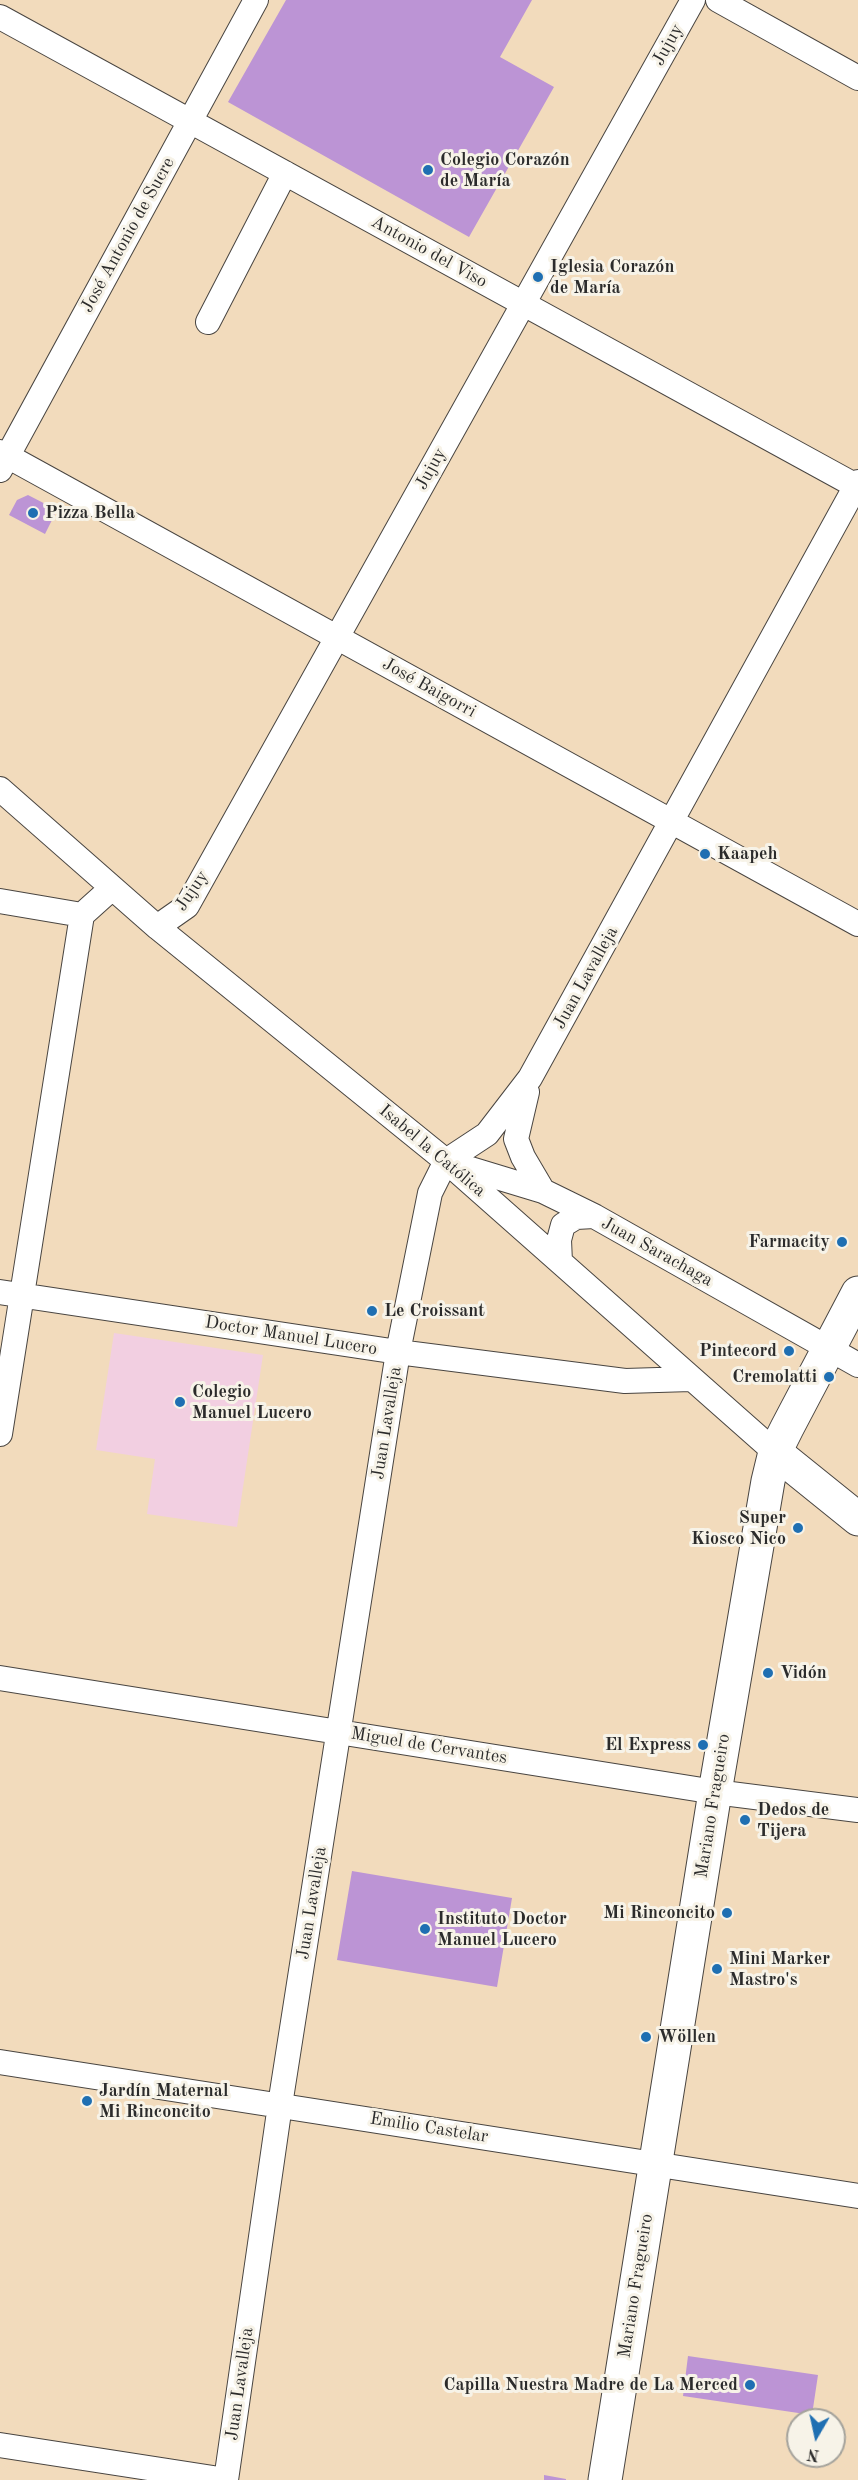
<!DOCTYPE html>
<html>
<head>
<meta charset="utf-8">
<style>
  body { margin:0 }
  #map { position:relative; width:858px; height:2480px; overflow:hidden; background:#f2dbbc; font-family:"Old Standard TT",serif }
  canvas { display:block }
  .north { position:absolute; left:786px; top:2408px; width:60px; height:60px; box-sizing:border-box; background:#f7f3e8; border:2px solid #a5a39c; border-radius:50%; rotate:189deg; font-size:16px; font-weight:700; line-height:24px; text-align:center; color:#2b2b2b }
  .north::after { content:''; display:block; margin:auto; width:21px; height:27px; background:#1f6fb2; clip-path:polygon(50% 0,100% 100%,50% 72%,0 100%) }
</style>
</head>
<body>
<div id="map">
<canvas width="858" height="2480"></canvas>
<div class="north">N</div>
</div>
<script>
const ctx = document.querySelector('canvas').getContext('2d');
ctx.lineJoin = 'round';
function fill(path, color) {
  ctx.fillStyle = color;
  ctx.fill(path, 'evenodd');
}
function toPath(rows) {
  const path = new Path2D();
  for (const r of rows) {
    path.moveTo(r[0], r[1]);
    for (let i = 2; i < r.length; i += 2) path.lineTo(r[i], r[i + 1]);
  }
  return path;
}
function stroke(path, color, width, dash) {
  ctx.strokeStyle = color;
  ctx.lineWidth = width;
  ctx.lineCap = dash ? 'butt' : 'round';
  ctx.setLineDash(dash || []);
  ctx.stroke(path);
}
function write(font, color, halo, rows, align = 'center') {
  ctx.font = font + ' "Old Standard TT",serif';
  ctx.lineWidth = 6;
  ctx.setLineDash([]);
  ctx.textBaseline = 'middle';
  ctx.strokeStyle = halo;
  ctx.fillStyle = color;
  for (const [text, x, y, turn = 0] of rows) {
    ctx.save();
    ctx.translate(x, y);
    ctx.rotate((+turn || 0) * Math.PI / 180);
    ctx.textAlign = isNaN(turn) ? turn : align;
    if (halo) ctx.strokeText(text, 0, 0);
    ctx.fillText(text, 0, 0);
    ctx.restore();
  }
}
fill(toPath([
  [114,1333,263,1355,237,1527,147,1514,155,1459,96,1450]
]), '#f2cfe1');
fill(toPath([
  [286,0,532,0,500,57,554,87,469,237,228,102],
  [28,495,57,510,45,534,9,515,17,500],
  [352,1871,512,1898,497,1987,337,1960],
  [688,2356,818,2375,812,2415,683,2396],
  [544,2475,566,2479,566,2480,544,2480]
]), '#bc94d5');
const street = toPath([
  [718,0,858,78],
  [0,17,858,487],
  [208,322,285,173],
  [0,452,858,924],
  [0,470,256,0],
  [0,789,157,927,446,1161,775,1452],
  [0,901,82,915],
  [157,927,187,906,693,0],
  [527,1092,516,1139,523,1157,543,1191],
  [454,1164,543,1191,594,1216,858,1365],
  [560,1262,559,1240,563,1225,576,1217,594,1216],
  [0,1292,398,1352,625,1381,691,1379],
  [0,1434,82,915,112,888],
  [0,1678,715,1792,858,1810],
  [0,2062,858,2196],
  [0,2445,226,2480],
  [226,2480,280,2105,398,1352,430,1193,446,1161,487,1134,530,1078,858,482]
]);
const secondary = toPath([
  [775,1452,858,1519]
]);
const primary = toPath([
  [605,2480,715,1792,768,1481,775,1452,787,1428,858,1293]
]);
stroke(street, '#494541', 26);
stroke(secondary, '#494541', 35);
stroke(primary, '#494541', 35);
stroke(street, '#fff', 24);
stroke(secondary, '#fff', 33);
stroke(primary, '#fff', 33);
for (const [x, y, r, color] of [
  [428,170,6,"#1f6fb2"],
  [538,277,6,"#1f6fb2"],
  [33,513,6,"#1f6fb2"],
  [705,854,6,"#1f6fb2"],
  [842,1242,6,"#1f6fb2"],
  [372,1311,6,"#1f6fb2"],
  [789,1351,6,"#1f6fb2"],
  [829,1377,6,"#1f6fb2"],
  [180,1402,6,"#1f6fb2"],
  [798,1528,6,"#1f6fb2"],
  [768,1673,6,"#1f6fb2"],
  [703,1745,6,"#1f6fb2"],
  [745,1820,6,"#1f6fb2"],
  [727,1913,6,"#1f6fb2"],
  [425,1929,6,"#1f6fb2"],
  [717,1969,6,"#1f6fb2"],
  [646,2037,6,"#1f6fb2"],
  [87,2101,6,"#1f6fb2"],
  [750,2385,6,"#1f6fb2"]
]) {
  const dot = new Path2D();
  dot.arc(x, y, r, 0, 2 * Math.PI);
  ctx.fillStyle = color;
  ctx.fill(dot);
  stroke(dot, '#f7f3e8', 2);
}
write('18px', '#2b2b2b', '#f7f3e8', [
  ["Jujuy",668,45,-61],
  ["José Antonio de Sucre",128,235,-61],
  ["Antonio del Viso",429,252,29],
  ["Jujuy",431,469,-61],
  ["José Baigorri",429,688,29],
  ["Jujuy",192,891,-56],
  ["Juan Lavalleja",586,978,-61],
  ["Isabel la Católica",432,1151,40],
  ["Juan Sarachaga",657,1252,29],
  ["Doctor Manuel Lucero",291,1336,9],
  ["Juan Lavalleja",387,1423,-81],
  ["Miguel de Cervantes",429,1746,9],
  ["Mariano Fragueiro",713,1806,-81],
  ["Juan Lavalleja",312,1903,-81],
  ["Emilio Castelar",429,2128,9],
  ["Mariano Fragueiro",636,2286,-81],
  ["Juan Lavalleja",240,2384,-82]
]);
write('bold 18px', '#2b2b2b', '#f7f3e8', [
  ["Colegio Corazón",440,160],
  ["de María",440,181],
  ["Iglesia Corazón",550,267],
  ["de María",550,288],
  ["Pizza Bella",45,513],
  ["Kaapeh",717,854],
  ["Farmacity",830,1242,"right"],
  ["Le Croissant",384,1311],
  ["Pintecord",777,1351,"right"],
  ["Cremolatti",817,1377,"right"],
  ["Colegio",192,1392],
  ["Manuel Lucero",192,1413],
  ["Super",786,1518,"right"],
  ["Kiosco Nico",786,1539,"right"],
  ["Vidón",780,1673],
  ["El Express",691,1745,"right"],
  ["Dedos de",757,1810],
  ["Tijera",757,1831],
  ["Mi Rinconcito",715,1913,"right"],
  ["Instituto Doctor",437,1919],
  ["Manuel Lucero",437,1940],
  ["Mini Marker",729,1959],
  ["Mastro's",729,1980],
  ["Wöllen",658,2037],
  ["Jardín Maternal",99,2091],
  ["Mi Rinconcito",99,2112],
  ["Capilla Nuestra Madre de La Merced",738,2385,"right"]
], 'left');
</script>
</body>
</html>
